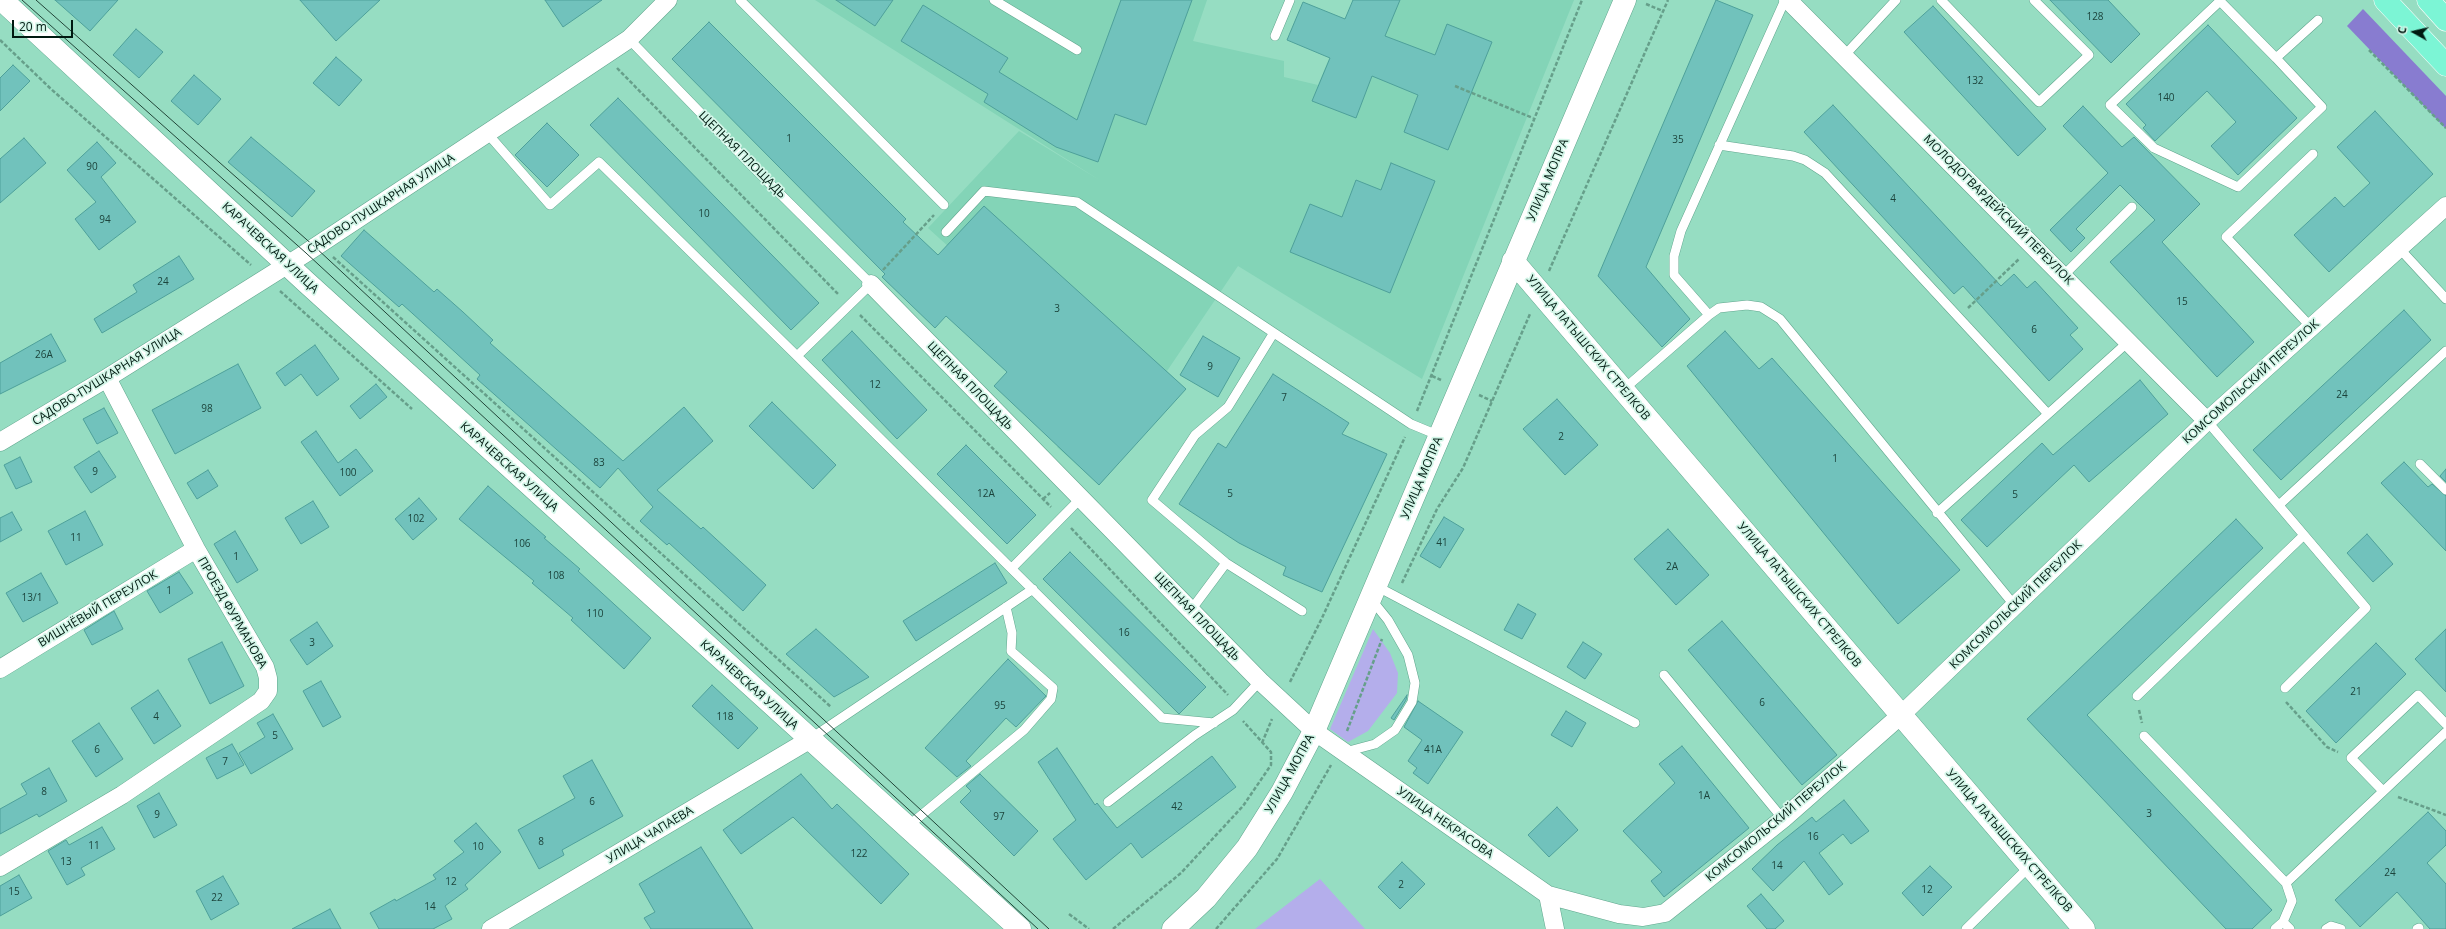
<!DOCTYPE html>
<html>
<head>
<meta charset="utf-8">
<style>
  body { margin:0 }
  #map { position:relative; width:2446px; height:929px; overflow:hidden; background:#96ddc2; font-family:"Open Sans",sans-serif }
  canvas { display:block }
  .north { position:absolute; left:2394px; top:12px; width:40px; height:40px; -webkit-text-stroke:3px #d3f6e8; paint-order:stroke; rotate:278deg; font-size:11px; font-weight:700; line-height:16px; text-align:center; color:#001a11 }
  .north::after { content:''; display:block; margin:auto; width:14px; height:18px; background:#001a11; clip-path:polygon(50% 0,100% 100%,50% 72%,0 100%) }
  .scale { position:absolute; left:12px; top:20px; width:61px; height:18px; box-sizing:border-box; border:2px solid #001a11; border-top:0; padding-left:5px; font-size:12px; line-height:14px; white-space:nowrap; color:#001a11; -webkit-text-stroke:3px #d3f6e8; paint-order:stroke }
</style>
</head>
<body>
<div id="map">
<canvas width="2446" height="929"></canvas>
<div class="north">С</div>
<div class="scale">20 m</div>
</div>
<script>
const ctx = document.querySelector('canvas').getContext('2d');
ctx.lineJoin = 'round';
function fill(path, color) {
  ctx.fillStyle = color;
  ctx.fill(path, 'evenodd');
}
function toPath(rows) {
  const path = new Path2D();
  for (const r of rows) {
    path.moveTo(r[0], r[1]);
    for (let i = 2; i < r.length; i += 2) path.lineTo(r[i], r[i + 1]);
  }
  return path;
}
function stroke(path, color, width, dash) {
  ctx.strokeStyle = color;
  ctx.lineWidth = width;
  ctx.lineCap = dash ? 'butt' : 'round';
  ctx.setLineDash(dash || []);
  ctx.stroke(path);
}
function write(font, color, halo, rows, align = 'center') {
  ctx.font = font + ' "Open Sans",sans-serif';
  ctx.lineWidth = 3.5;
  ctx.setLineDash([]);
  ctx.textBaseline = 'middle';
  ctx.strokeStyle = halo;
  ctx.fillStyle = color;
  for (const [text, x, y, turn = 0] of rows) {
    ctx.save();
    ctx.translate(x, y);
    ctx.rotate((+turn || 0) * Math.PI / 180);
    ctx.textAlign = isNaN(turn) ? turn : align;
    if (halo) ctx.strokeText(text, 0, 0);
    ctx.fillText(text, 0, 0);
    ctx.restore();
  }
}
fill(toPath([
  [815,0,1207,0,1193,41,1284,61,1284,77,1318,85,1353,0,1574,0,1422,379,1238,266,1167,371,1186,389,1099,485,1057,447,1107,391,928,228,1019,131,1101,181]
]), '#83d4b7');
fill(toPath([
  [1373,629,1390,653,1398,673,1397,693,1368,731,1348,742,1330,729],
  [1320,879,1365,929,1255,929]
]), '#b4aeeb');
fill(toPath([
  [2363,9,2446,96,2446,129,2347,26]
]), '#887cd0');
const building = toPath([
  [55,0,118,0,90,31,55,0],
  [300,0,380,0,336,41,300,0],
  [545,0,602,0,563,27,545,0],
  [836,0,893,0,875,26,836,0],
  [1121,0,1192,0,1146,125,1115,114,1098,162,1056,147,984,102,988,94,901,41,923,5,1008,58,999,72,1077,120,1121,0],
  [1353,0,1400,0,1385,36,1435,55,1447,24,1492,42,1448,150,1404,132,1418,95,1372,76,1356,118,1312,101,1330,58,1287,40,1303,2,1345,19,1353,0],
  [1716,0,1753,15,1646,267,1690,319,1662,347,1598,276,1716,0],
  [2050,0,2108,0,2140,34,2111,63,2050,0],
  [1933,6,2046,129,2018,156,1904,32,1933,6],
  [709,22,906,219,903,222,938,255,984,206,1186,389,1099,485,994,386,1007,372,946,316,935,328,882,277,885,274,672,59,709,22],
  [2208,25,2297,118,2238,175,2211,146,2236,122,2207,91,2155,141,2143,128,2146,125,2126,104,2208,25],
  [136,29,163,52,139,78,113,55,136,29],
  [336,57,362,80,339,106,313,83,336,57],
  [13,65,30,81,0,111,0,78,13,65],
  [194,75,221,99,198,125,171,101,194,75],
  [618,98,819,303,791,330,590,125,618,98],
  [1833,105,2001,286,2014,274,2027,288,2035,281,2078,328,2070,335,2083,349,2049,381,1963,286,1954,294,1804,132,1833,105],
  [2083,106,2122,147,2134,137,2200,204,2162,242,2254,342,2217,377,2110,262,2155,220,2120,185,2076,229,2085,238,2071,252,2050,230,2108,173,2063,126,2083,106],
  [2375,111,2433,174,2329,272,2294,235,2335,197,2344,207,2370,183,2337,147,2375,111],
  [547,123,579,155,547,187,515,155,547,123],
  [251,137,315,191,292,217,228,162,251,137],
  [24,138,46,163,0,203,0,159,24,138],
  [97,142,116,163,101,177,136,222,99,250,75,219,96,202,67,170,97,142],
  [1391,163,1435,181,1390,293,1290,252,1310,204,1342,217,1356,180,1381,190,1391,163],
  [364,230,434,292,437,289,463,312,493,340,490,343,623,461,684,407,713,441,657,490,701,529,703,527,766,585,743,611,669,543,667,545,640,521,653,507,618,468,600,488,477,379,480,375,444,342,402,304,399,307,341,256,364,230],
  [179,256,194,279,102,333,94,319,137,292,133,285,179,256],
  [2404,310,2431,340,2281,480,2253,450,2404,310],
  [852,331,927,410,897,439,822,360,852,331],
  [1725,331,1759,369,1772,358,1960,570,1898,624,1687,366,1725,331],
  [51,334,66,361,0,394,0,363,51,334],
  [1203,336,1240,358,1218,397,1180,375,1203,336],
  [315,345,339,379,317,396,301,374,285,386,276,373,315,345],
  [238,364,261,408,175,454,152,410,238,364],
  [1273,374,1349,423,1342,434,1387,454,1322,592,1283,575,1286,567,1239,543,1179,504,1218,443,1226,448,1273,374],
  [2140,380,2168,414,2089,482,2074,465,1987,547,1961,520,2042,443,2053,455,2140,380],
  [376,384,387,397,360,419,350,406,376,384],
  [1557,399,1598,445,1565,475,1523,429,1557,399],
  [772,402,836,465,813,489,749,426,772,402],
  [104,408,118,433,97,444,83,419,104,408],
  [316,431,338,463,356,449,373,471,340,496,301,442,316,431],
  [966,445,1036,515,1007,544,937,474,966,445],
  [99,451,116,477,91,493,74,467,99,451],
  [20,457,32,482,16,489,4,465,20,457],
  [2404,462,2428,487,2432,484,2446,496,2446,551,2381,483,2404,462],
  [2446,469,2446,482,2440,476,2446,469],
  [208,470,218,486,197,499,187,483,208,470],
  [488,486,546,537,544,538,580,569,578,571,651,638,624,669,571,620,573,618,532,583,534,581,459,519,488,486],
  [419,498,437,519,413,540,395,519,419,498],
  [313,501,329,527,301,544,285,518,313,501],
  [85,511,103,545,66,565,48,531,85,511],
  [12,512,22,530,0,542,0,518,12,512],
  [1444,517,1464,529,1440,568,1420,556,1444,517],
  [2236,519,2263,548,2087,715,2272,910,2252,929,2226,929,2027,719,2236,519],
  [1668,529,1709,575,1676,605,1634,559,1668,529],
  [235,531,258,570,237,583,214,544,235,531],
  [2367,534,2393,564,2373,582,2347,553,2367,534],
  [1070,552,1206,687,1179,714,1043,579,1070,552],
  [995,563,1007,583,916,641,903,621,995,563],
  [179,572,193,593,160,613,147,591,179,572],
  [41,573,58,603,23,622,6,593,41,573],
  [1518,604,1536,614,1522,639,1504,630,1518,604],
  [114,611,123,629,92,645,84,630,114,611],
  [1722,621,1837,755,1802,785,1688,650,1722,621],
  [317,622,333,646,307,665,290,640,317,622],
  [816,629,869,677,834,697,786,654,816,629],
  [2446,629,2446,692,2415,659,2446,629],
  [222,642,244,686,210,704,188,659,222,642],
  [1583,642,1602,654,1585,679,1567,667,1583,642],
  [2376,643,2406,674,2336,743,2306,711,2376,643],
  [1008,659,1046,696,1016,727,1006,718,966,761,971,766,957,777,925,748,1008,659],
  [321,681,341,717,323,727,303,691,321,681],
  [712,685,758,728,738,749,692,706,712,685],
  [158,690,181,726,154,744,131,708,158,690],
  [1407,695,1406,700,1394,720,1391,718,1407,695],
  [1418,701,1463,732,1428,784,1413,773,1417,768,1408,761,1422,740,1404,727,1418,701],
  [1566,711,1586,723,1572,747,1551,735,1566,711],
  [273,714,293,749,251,774,239,753,265,737,257,723,273,714],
  [99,723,123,759,96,777,72,741,99,723],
  [232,744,244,765,217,779,206,758,232,744],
  [1682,746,1749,828,1664,897,1651,881,1662,872,1623,831,1675,783,1659,764,1682,746],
  [1057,748,1095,805,1097,803,1117,828,1212,756,1236,787,1142,858,1131,843,1086,880,1053,839,1076,820,1038,762,1057,748],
  [592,760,623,816,562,850,564,855,539,869,518,830,575,798,563,776,592,760],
  [49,768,67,801,39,817,37,814,0,834,0,809,27,794,21,784,49,768],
  [801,774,832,809,837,804,909,874,881,904,793,817,741,854,723,830,801,774],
  [980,774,1038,831,1014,856,960,802,971,791,966,786,980,774],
  [159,793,177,825,154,838,137,806,159,793],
  [1844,800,1869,831,1851,844,1843,834,1819,853,1843,884,1829,895,1804,861,1773,891,1752,869,1777,845,1812,817,1816,822,1844,800],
  [1557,807,1578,830,1549,857,1528,835,1557,807],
  [2428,812,2446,831,2446,845,2427,863,2446,884,2446,929,2430,929,2397,892,2360,927,2335,900,2428,812],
  [476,823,501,852,465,885,468,889,445,906,452,919,433,929,379,929,370,913,395,899,396,901,436,879,433,875,464,852,454,841,476,823],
  [102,827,115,849,81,868,85,875,67,885,48,851,66,840,69,845,102,827],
  [701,847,753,929,651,929,644,918,655,912,639,884,701,847],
  [1402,862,1425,884,1400,909,1378,887,1402,862],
  [1930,866,1952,887,1923,916,1902,893,1930,866],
  [19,875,32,898,0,916,0,886,19,875],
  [223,876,239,904,211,920,196,891,223,876],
  [1761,894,1784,921,1775,929,1767,929,1747,906,1761,894],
  [330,909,341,929,292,929,330,909]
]);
fill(building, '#71c2bc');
stroke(building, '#4ea09a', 1);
const service = toPath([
  [740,0,944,205],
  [994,0,1077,50],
  [1785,0,1681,231,1674,256,1674,275,1709,315,1719,308,1747,305,1761,307,1780,319,2015,606],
  [1941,0,2039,102,2089,55,2034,0],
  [1275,36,1290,0],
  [1845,55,1896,0],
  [2276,58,2322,107,2238,187,2154,148,2110,105,2220,1,2276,58,2318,20],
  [487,133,550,205,599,162,797,356,871,284,751,165,629,39],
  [1719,145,1793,156,1805,160,1825,173,2048,414,2128,342],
  [946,232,984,191,1077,202,1411,424,1440,436],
  [2399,248,2446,299],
  [2063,276,2132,207],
  [2311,327,2226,237,2313,154],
  [1273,334,1228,407,1195,435,1152,500,1226,563,1302,611],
  [797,356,1162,718,1214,723],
  [1624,389,1709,315],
  [2207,421,2366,608,2285,688],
  [2420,464,2446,490],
  [2279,505,2446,351],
  [1937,513,2048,414],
  [1012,568,1080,499],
  [1376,586,1635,723],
  [1191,610,1226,563],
  [1664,675,1783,819],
  [2137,696,2304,535],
  [2144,736,2286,883],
  [810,739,1033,589],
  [1345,752,1375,744,1395,730,1412,702,1415,683,1408,655,1388,620,1371,599],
  [2383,791,2351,758,2418,695,2446,724],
  [1108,802,1195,735,1233,710,1260,681],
  [907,827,1024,730,1051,699,1053,688,1011,651,1012,633,1006,607],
  [2283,922,2290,929],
  [1966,929,2030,866],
  [2275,929,2283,922,2292,901,2286,883,2446,732],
  [2326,929,2331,926,2341,929],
  [2417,929,2419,928]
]);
const minor = toPath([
  [1788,0,2207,421],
  [871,284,1260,681,1314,731,1548,895,1555,929],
  [0,442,107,378,306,253,542,97,629,39,668,0],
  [0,669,196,549],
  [0,867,122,795,261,701,268,691,268,678,265,667,196,549,107,378],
  [1548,895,1619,914,1643,917,1665,913,1783,819,1901,715,2207,421,2446,206],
  [491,929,809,740]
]);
const tertiary = toPath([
  [2,0,306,282,1020,929],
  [1513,261,2084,929],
  [1173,929,1206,898,1247,848,1282,792,1314,731,1625,0]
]);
const primary = toPath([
  [2385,0,2446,65],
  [2428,0,2446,20]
]);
stroke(service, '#60a68d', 10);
stroke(minor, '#60a68d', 19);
stroke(tertiary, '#60a68d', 23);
stroke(primary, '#fff', 23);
stroke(toPath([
  [1646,4,1663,11],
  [0,40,51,89,251,265],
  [2369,50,2446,128],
  [617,68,839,295],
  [1455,86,1533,118],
  [333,257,831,707],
  [883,270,934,215],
  [1549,271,1668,0],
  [280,291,412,409],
  [1968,308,2019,259],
  [860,315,1051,507],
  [1432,376,1441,380],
  [1479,395,1492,401],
  [1417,411,1582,0],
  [1043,499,1050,493],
  [1071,528,1228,695],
  [1402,583,1437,509,1463,468,1530,314],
  [1290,682,1322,618,1405,437],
  [2286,702,2327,747,2338,752],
  [2139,710,2142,723],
  [1347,731,1382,639],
  [1262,743,1272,719],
  [2398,797,2446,815],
  [1069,914,1089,929],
  [1113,929,1181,873,1243,806,1271,765,1271,752,1243,721],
  [1216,929,1277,859,1331,765]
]), '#669f8a', 2.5, [4, 2]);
stroke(service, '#fff', 9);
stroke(minor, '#fff', 18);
stroke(tertiary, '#fff', 22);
stroke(primary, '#7cf5d5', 22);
stroke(toPath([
  [22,0,306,253,1038,929],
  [36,0,315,247,1049,929]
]), '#224639', 1);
write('10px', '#1c443c', null, [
  ["128",2095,17],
  ["132",1975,81],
  ["140",2166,98],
  ["1",789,139],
  ["35",1678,140],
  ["90",92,167],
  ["4",1893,199],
  ["10",704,214],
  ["94",105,220],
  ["24",163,282],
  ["15",2182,302],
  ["3",1057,309],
  ["6",2034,330],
  ["26А",44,355],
  ["9",1210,367],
  ["12",875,385],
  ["24",2342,395],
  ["7",1284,398],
  ["98",207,409],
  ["2",1561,437],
  ["1",1835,459],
  ["83",599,463],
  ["9",95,472],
  ["100",348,473],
  ["12А",986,494],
  ["5",1230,494],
  ["5",2015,495],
  ["102",416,519],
  ["11",76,538],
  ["41",1442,543],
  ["106",522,544],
  ["1",236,557],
  ["2А",1672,567],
  ["108",556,576],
  ["1",169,591],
  ["13/1",32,598],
  ["110",595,614],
  ["16",1124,633],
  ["3",312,643],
  ["21",2356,692],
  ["6",1762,703],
  ["95",1000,706],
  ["4",156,717],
  ["118",725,717],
  ["5",275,736],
  ["6",97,750],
  ["41А",1433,750],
  ["7",225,762],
  ["8",44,792],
  ["1А",1704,796],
  ["6",592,802],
  ["42",1177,807],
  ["3",2149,814],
  ["9",157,815],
  ["97",999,817],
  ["16",1813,837],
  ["8",541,842],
  ["11",94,846],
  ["10",478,847],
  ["122",859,854],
  ["13",66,862],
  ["14",1777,866],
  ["24",2390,873],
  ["12",451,882],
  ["2",1401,885],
  ["12",1927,890],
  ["15",14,892],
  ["22",217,898],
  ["14",430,907]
]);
write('12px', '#001a11', '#d3f6e8', [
  ["ЩЕПНАЯ ПЛОЩАДЬ",742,155,45],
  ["УЛИЦА МОПРА",1548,180,-67],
  ["САДОВО-ПУШКАРНАЯ УЛИЦА",381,204,-33],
  ["МОЛОДОГВАРДЕЙСКИЙ ПЕРЕУЛОК",1998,210,45],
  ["КАРАЧЕВСКАЯ УЛИЦА",270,248,43],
  ["УЛИЦА ЛАТЫШСКИХ СТРЕЛКОВ",1588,348,50],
  ["САДОВО-ПУШКАРНАЯ УЛИЦА",107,377,-32],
  ["КОМСОМОЛЬСКИЙ ПЕРЕУЛОК",2251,382,-42],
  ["ЩЕПНАЯ ПЛОЩАДЬ",970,386,46],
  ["КАРАЧЕВСКАЯ УЛИЦА",509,467,42],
  ["УЛИЦА МОПРА",1422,478,-67],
  ["УЛИЦА ЛАТЫШСКИХ СТРЕЛКОВ",1799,595,50],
  ["КОМСОМОЛЬСКИЙ ПЕРЕУЛОК",2016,605,-44],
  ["ВИШНЁВЫЙ ПЕРЕУЛОК",98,609,-31],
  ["ПРОЕЗД ФУРМАНОВА",232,613,60],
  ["ЩЕПНАЯ ПЛОЩАДЬ",1197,617,46],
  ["КАРАЧЕВСКАЯ УЛИЦА",749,685,42],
  ["УЛИЦА МОПРА",1290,774,-61],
  ["КОМСОМОЛЬСКИЙ ПЕРЕУЛОК",1776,822,-40],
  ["УЛИЦА НЕКРАСОВА",1445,823,35],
  ["УЛИЦА ЧАПАЕВА",650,835,-31],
  ["УЛИЦА ЛАТЫШСКИХ СТРЕЛКОВ",2009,841,49]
]);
</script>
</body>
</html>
